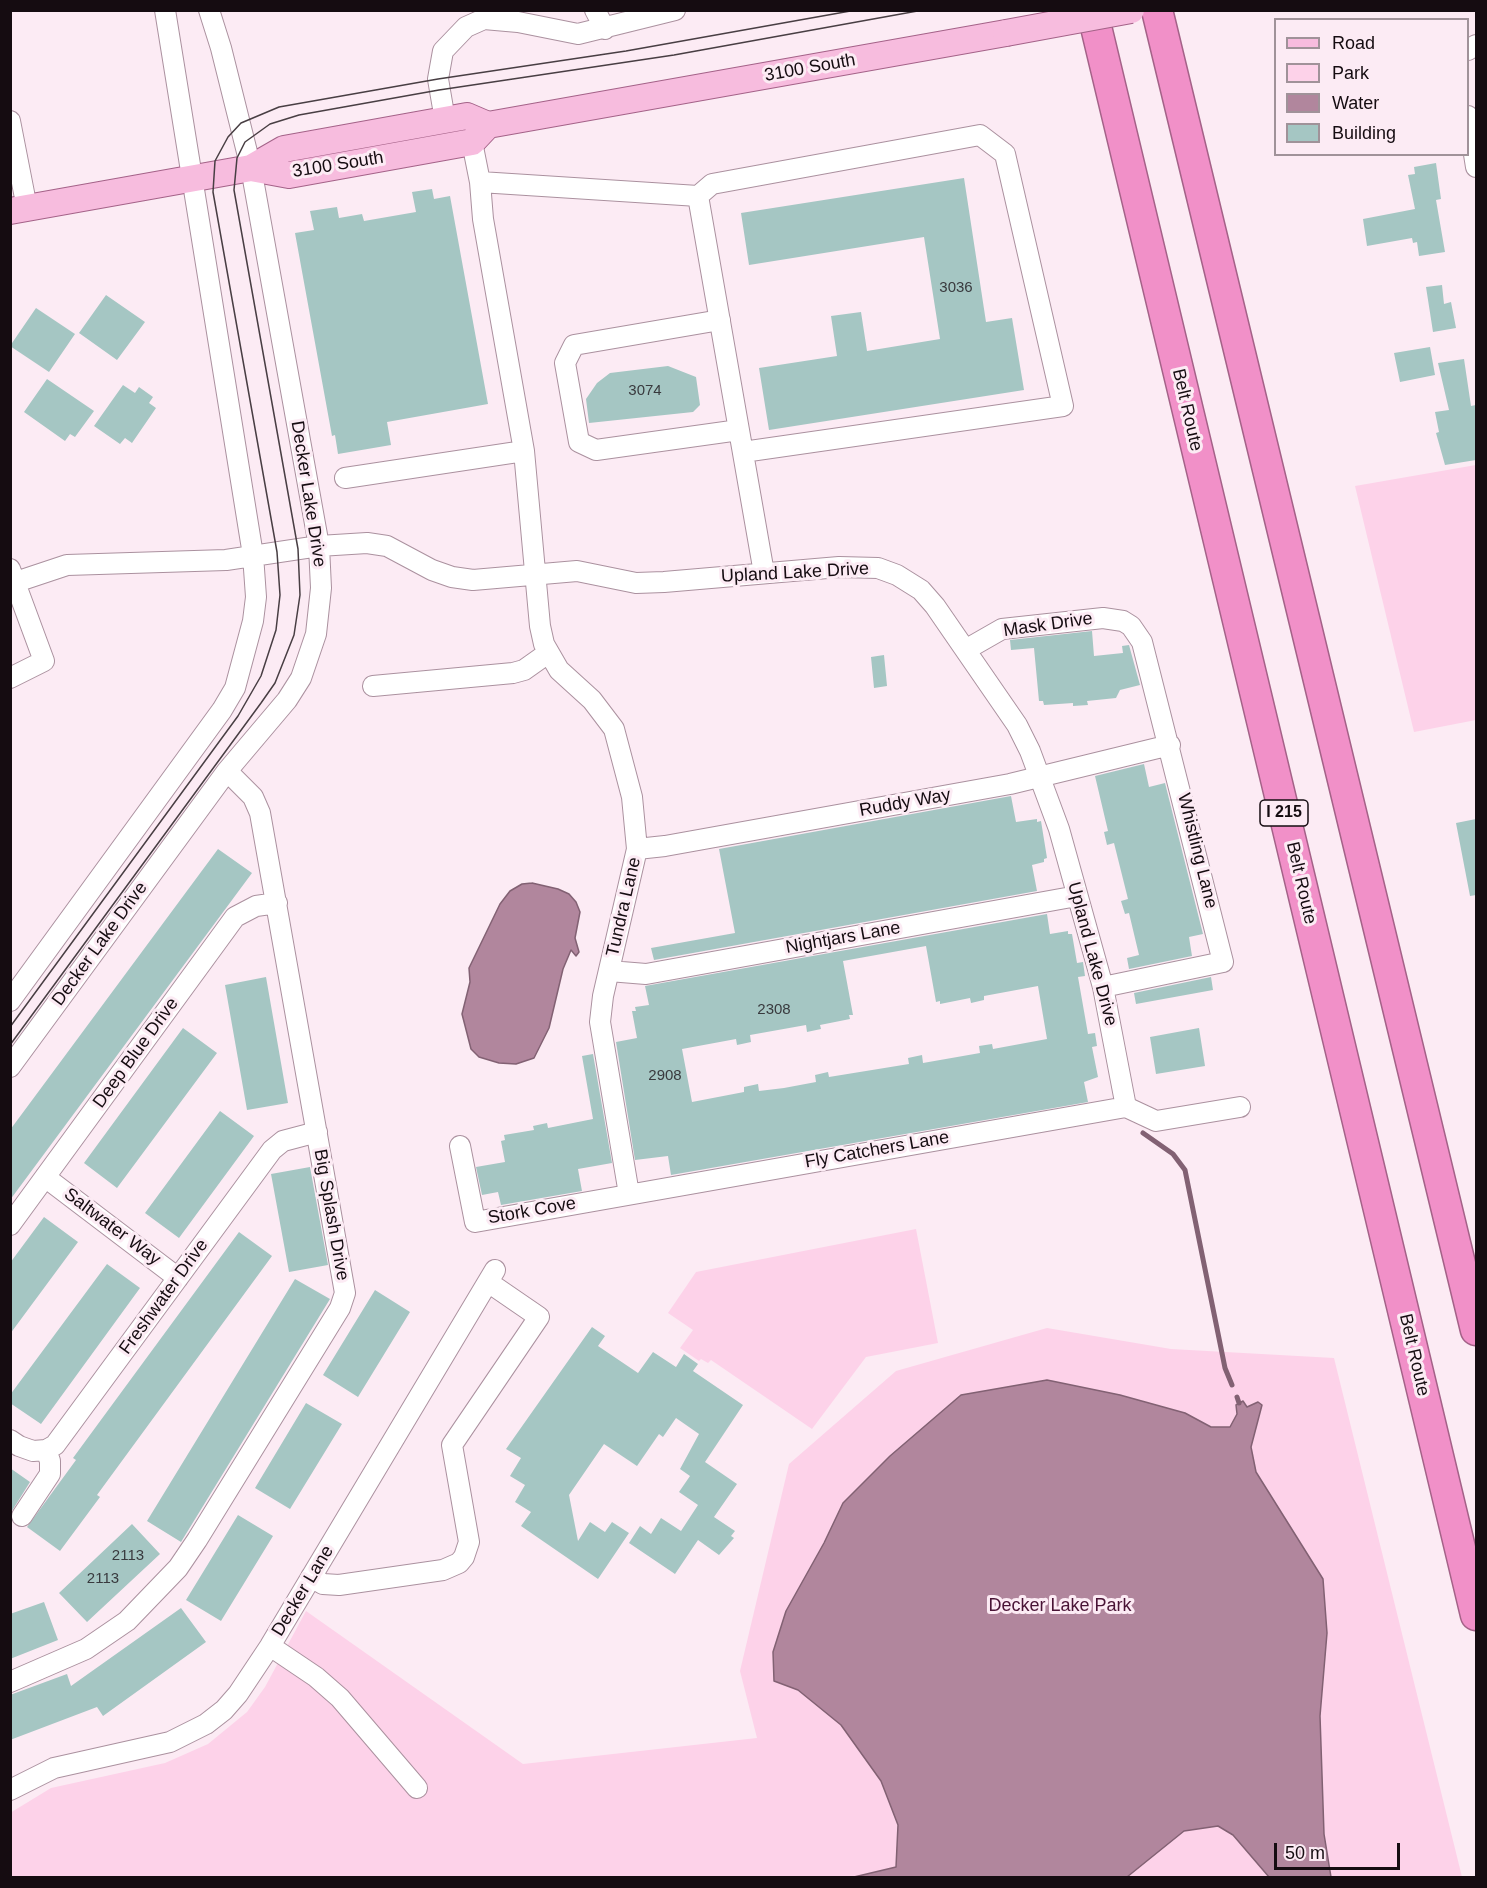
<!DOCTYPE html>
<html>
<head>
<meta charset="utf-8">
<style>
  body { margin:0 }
  #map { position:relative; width:1487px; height:1888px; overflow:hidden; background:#fcebf4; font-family:Arial,sans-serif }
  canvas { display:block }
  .frame { position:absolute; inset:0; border:12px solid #150c11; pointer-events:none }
  .legend { position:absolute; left:1274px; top:18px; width:195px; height:138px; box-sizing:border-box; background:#fcebf4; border:2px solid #a09299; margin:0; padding:8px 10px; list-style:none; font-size:18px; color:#150c11 }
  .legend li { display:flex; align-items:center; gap:12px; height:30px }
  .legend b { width:30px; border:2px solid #a09299 }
  .scale { position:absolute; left:1274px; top:1843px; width:126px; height:27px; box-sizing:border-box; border:3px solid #150c11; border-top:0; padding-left:8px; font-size:18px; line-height:21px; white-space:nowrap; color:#150c11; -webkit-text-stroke:4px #fcebf4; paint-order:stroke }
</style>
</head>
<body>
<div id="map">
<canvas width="1487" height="1888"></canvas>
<div class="frame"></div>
<ul class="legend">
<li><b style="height:8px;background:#f7bcde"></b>Road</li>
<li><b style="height:16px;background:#fdd2e9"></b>Park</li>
<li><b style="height:16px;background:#b1869d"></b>Water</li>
<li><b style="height:16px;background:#a5c6c3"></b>Building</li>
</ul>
<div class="scale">50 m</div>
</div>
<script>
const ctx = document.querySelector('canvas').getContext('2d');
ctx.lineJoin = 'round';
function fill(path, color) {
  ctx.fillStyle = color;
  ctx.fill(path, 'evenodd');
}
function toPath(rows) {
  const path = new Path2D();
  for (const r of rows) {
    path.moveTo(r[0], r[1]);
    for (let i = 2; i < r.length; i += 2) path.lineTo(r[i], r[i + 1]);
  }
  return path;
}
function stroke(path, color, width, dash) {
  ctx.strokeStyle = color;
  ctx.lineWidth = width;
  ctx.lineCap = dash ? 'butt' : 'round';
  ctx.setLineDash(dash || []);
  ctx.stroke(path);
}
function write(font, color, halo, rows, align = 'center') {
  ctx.font = font + ' Arial,sans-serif';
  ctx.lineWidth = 6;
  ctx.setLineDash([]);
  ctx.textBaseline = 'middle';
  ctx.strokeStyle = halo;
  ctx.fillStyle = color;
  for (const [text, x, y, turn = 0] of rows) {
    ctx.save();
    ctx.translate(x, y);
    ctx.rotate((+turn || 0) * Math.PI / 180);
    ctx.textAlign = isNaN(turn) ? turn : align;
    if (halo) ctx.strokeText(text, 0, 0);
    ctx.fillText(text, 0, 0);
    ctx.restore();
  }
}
fill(toPath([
  [1476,465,1476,720,1414,732,1355,486],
  [916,1229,938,1343,866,1357,812,1429,711,1360,708,1363,701,1359,699,1361,680,1348,693,1330,668,1313,696,1272],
  [1047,1328,1171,1349,1334,1358,1462,1877,11,1878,10,1813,51,1788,165,1763,208,1744,247,1712,265,1687,306,1611,523,1764,757,1738,740,1671,789,1464,896,1371]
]), '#fdd2e9');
const water = toPath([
  [532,883,558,889,569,894,576,902,580,912,575,938,579,952,576,956,571,950,563,969,549,1028,534,1058,516,1064,499,1063,479,1057,471,1049,462,1014,470,982,469,968,500,904,510,891,522,884,532,883],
  [1047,1380,1120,1395,1185,1413,1211,1427,1230,1427,1237,1414,1236,1405,1243,1401,1247,1407,1258,1402,1262,1405,1251,1447,1256,1472,1323,1579,1327,1633,1320,1716,1324,1834,1331,1877,1269,1877,1233,1835,1218,1826,1184,1831,1127,1877,854,1877,896,1867,898,1825,881,1781,841,1725,798,1690,774,1681,773,1652,786,1611,824,1543,843,1503,890,1456,961,1395,1047,1380]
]);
fill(water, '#b1869d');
stroke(water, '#826173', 1.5);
stroke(toPath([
  [1143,1133,1173,1154,1185,1170,1225,1368,1232,1385],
  [1237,1397,1239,1403]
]), '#826173', 5);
fill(toPath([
  [1436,163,1441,199,1436,200,1445,252,1419,256,1417,242,1413,243,1412,238,1367,246,1363,219,1415,209,1408,175,1415,174,1414,167],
  [964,178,986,322,1012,318,1024,390,769,430,759,368,837,356,831,316,861,312,867,351,940,339,924,237,749,265,741,213],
  [432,189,434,199,450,196,488,404,387,422,391,445,338,454,335,435,332,436,295,233,314,230,310,211,337,207,339,218,362,214,364,221,416,212,412,192],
  [1442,285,1444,304,1451,302,1456,328,1433,332,1426,287],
  [106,295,145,322,117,360,79,333],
  [36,308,75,334,49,372,10,346],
  [1430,347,1435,375,1400,382,1394,353],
  [1464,359,1471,406,1476,405,1476,460,1445,465,1436,433,1439,432,1435,412,1449,410,1438,363],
  [668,366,696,377,700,405,693,412,589,423,586,399,597,383,610,373],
  [47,379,94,411,75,437,70,434,65,441,24,412],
  [123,385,135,393,139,387,153,397,149,403,156,408,132,443,125,438,120,444,94,426],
  [1092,631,1094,656,1123,653,1122,646,1129,645,1140,685,1120,690,1116,698,1087,701,1088,705,1073,706,1073,703,1044,705,1043,701,1039,701,1034,648,1011,650,1010,640],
  [884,655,887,686,874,688,871,657],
  [1144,764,1149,787,1165,783,1203,934,1189,937,1192,956,1129,969,1127,958,1139,955,1129,913,1125,914,1121,901,1128,899,1114,843,1107,845,1104,832,1108,831,1095,776],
  [1011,796,1016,822,1037,819,1037,822,1041,821,1047,858,1044,859,1044,862,1032,865,1037,891,654,960,651,948,735,933,719,849],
  [1476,819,1476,895,1470,896,1456,823],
  [218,849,252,873,10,1200,10,1130],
  [1047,914,1050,934,1068,931,1068,934,1072,934,1077,963,1083,962,1085,976,1078,977,1088,1034,1095,1033,1097,1046,1092,1047,1098,1077,1084,1082,1088,1102,671,1175,668,1156,635,1160,616,1042,637,1038,632,1011,636,1011,635,1007,649,1005,645,986],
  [926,946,936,1002,940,1001,940,1004,970,998,971,1003,984,1000,984,996,1038,986,1047,1039,993,1049,992,1044,979,1046,980,1053,923,1063,922,1055,908,1058,909,1064,829,1077,828,1072,815,1075,816,1082,784,1088,759,1091,758,1084,744,1087,744,1092,692,1102,682,1049,736,1039,737,1045,751,1042,750,1035,806,1025,807,1032,821,1029,820,1025,850,1019,849,1015,853,1015,843,961],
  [266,977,288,1103,247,1110,225,985],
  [1211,977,1213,990,1136,1004,1134,993],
  [183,1028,217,1053,117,1188,84,1163],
  [1199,1028,1205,1066,1156,1074,1150,1037],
  [593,1054,612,1163,578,1169,582,1191,501,1205,498,1192,482,1195,476,1167,505,1162,501,1141,505,1140,504,1135,534,1130,533,1126,547,1123,548,1128,593,1119,582,1056],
  [220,1111,254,1136,179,1238,145,1213],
  [310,1167,328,1265,289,1272,271,1174],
  [44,1217,78,1242,10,1334,10,1263],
  [239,1232,272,1256,97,1495,100,1497,60,1551,27,1527,76,1460,73,1458],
  [107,1264,140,1288,41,1424,10,1403,10,1395],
  [295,1279,330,1299,181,1542,147,1521],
  [375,1290,410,1312,358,1397,323,1375],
  [592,1327,605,1336,598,1346,638,1373,653,1352,676,1367,684,1354,698,1364,693,1371,743,1405,705,1462,737,1484,714,1517,735,1531,731,1536,734,1538,719,1555,698,1540,675,1574,629,1543,640,1526,651,1534,661,1518,681,1531,698,1505,679,1492,690,1476,680,1469,699,1434,676,1418,663,1437,659,1434,637,1466,604,1444,569,1495,578,1541,590,1522,605,1532,612,1522,629,1533,598,1579,521,1526,531,1512,515,1502,525,1485,510,1476,521,1458,506,1449],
  [306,1403,342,1424,290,1509,255,1488],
  [10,1468,30,1482,10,1514],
  [238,1515,273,1536,221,1621,186,1600],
  [132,1524,160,1554,87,1622,59,1593],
  [44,1602,58,1640,10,1659,10,1614],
  [181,1608,206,1642,103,1716,97,1707,10,1740,10,1695,67,1674,71,1686]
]), '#a5c6c3');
const minor = toPath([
  [595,10,605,29],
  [1468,50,1476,45],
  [1468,116,1476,167],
  [445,120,438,79,443,51,466,27,484,19,518,22,578,34,675,10],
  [10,121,27,208],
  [472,142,480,182,483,219,524,451,540,626,544,644,559,670,592,700,614,729,632,797,637,849,603,996,600,1022,629,1194],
  [480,182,698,196,764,573],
  [698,196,712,184,980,135,1005,154,1063,406,743,452],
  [720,320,574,345,565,363,579,442,596,450,739,430],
  [345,478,524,451],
  [10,569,44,661,10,678],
  [16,582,67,565,226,560,319,546,367,543,387,546,432,570,452,577,473,580,577,571,636,583,664,582,839,567,878,568,897,575,921,590,935,606,1017,725,1030,751,1059,829,1103,987,1126,1107],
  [967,649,1002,629,1103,618,1123,621,1131,626,1142,642,1223,962,1103,987],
  [373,686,513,673,524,670,548,653],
  [637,849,665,846,1010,784,1170,745],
  [609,971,646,974,1077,896],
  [10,1001,222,710,235,688,253,621,256,597,253,555,165,10],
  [10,1067,227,771,287,700,301,678,316,634,321,588,319,546,251,168,221,48,209,10],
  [1126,1107,1156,1121,1240,1107],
  [460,1146,475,1222,1126,1107],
  [45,1177,178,1278],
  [10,1225,235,917,256,906,277,903],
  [10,1440,19,1446,33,1451,46,1450,55,1445,272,1150,283,1141,317,1132],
  [22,1516,50,1474,50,1461,46,1450],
  [311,1577,323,1584,339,1585,443,1570,459,1563,464,1557,469,1542,452,1445,539,1317,488,1282],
  [270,1646,316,1677,340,1698,417,1788],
  [10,1682,86,1649,127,1621,178,1568,197,1540,340,1308,345,1293,260,813,253,797,227,771],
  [10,1790,54,1768,170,1742,206,1724,224,1710,238,1694,270,1646,495,1270]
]);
const major = toPath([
  [251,168,289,175,472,142,488,125],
  [10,211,251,168,284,149,467,116,488,125,1006,33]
]);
const highway = toPath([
  [1092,10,1476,1615],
  [1157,10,1476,1330]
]);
stroke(minor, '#ab919f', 22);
stroke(major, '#a46288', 28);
stroke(highway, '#a46288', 33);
stroke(minor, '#fff', 20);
stroke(major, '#f7bcde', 26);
stroke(highway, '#f190c8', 30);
stroke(toPath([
  [10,1027,238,716,261,676,276,630,280,595,277,552,213,192,215,161,228,137,241,123,279,107,438,79,626,51,856,10],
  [10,1045,261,703,275,683,294,635,300,595,298,549,234,190,237,158,245,142,270,124,299,115,439,90,674,55,923,10]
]), '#483e43', 1.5);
const majorBridge = toPath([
  [1006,33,1131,10]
]);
stroke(majorBridge, '#a46288', 28, []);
stroke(majorBridge, '#f7bcde', 26);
write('15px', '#393a3e', null, [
  ["3036",956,288],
  ["3074",645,391],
  ["2308",774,1010],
  ["2908",665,1076],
  ["2113",128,1556],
  ["2113",103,1579]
]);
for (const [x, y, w] of [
  [1284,813,48]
]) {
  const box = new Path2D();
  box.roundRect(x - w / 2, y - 13, w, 26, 4.5);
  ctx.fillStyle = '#fcebf4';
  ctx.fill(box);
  stroke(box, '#150c11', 1.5);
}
write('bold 16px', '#150c11', null, [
  ["I 215",1284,813]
]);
write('18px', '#150c11', '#fcebf4', [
  ["3100 South",810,68,-10],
  ["3100 South",338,165,-9],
  ["Belt Route",1187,410,77],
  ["Decker Lake Drive",308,494,81],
  ["Upland Lake Drive",795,573,-3],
  ["Mask Drive",1048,625,-8],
  ["Ruddy Way",905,803,-10],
  ["Whistling Lane",1197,851,76],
  ["Belt Route",1301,883,77],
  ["Tundra Lane",624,907,-77],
  ["Nightjars Lane",843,938,-10],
  ["Decker Lake Drive",100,944,-54],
  ["Upland Lake Drive",1092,954,75],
  ["Deep Blue Drive",136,1053,-54],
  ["Fly Catchers Lane",877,1150,-10],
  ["Stork Cove",532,1211,-10],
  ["Big Splash Drive",331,1215,80],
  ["Saltwater Way",112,1227,37],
  ["Freshwater Drive",164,1297,-54],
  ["Belt Route",1414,1355,77],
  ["Decker Lane",303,1591,-59]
]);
write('18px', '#491335', '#fcebf4', [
  ["Decker Lake Park",1060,1606]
]);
</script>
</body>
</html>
